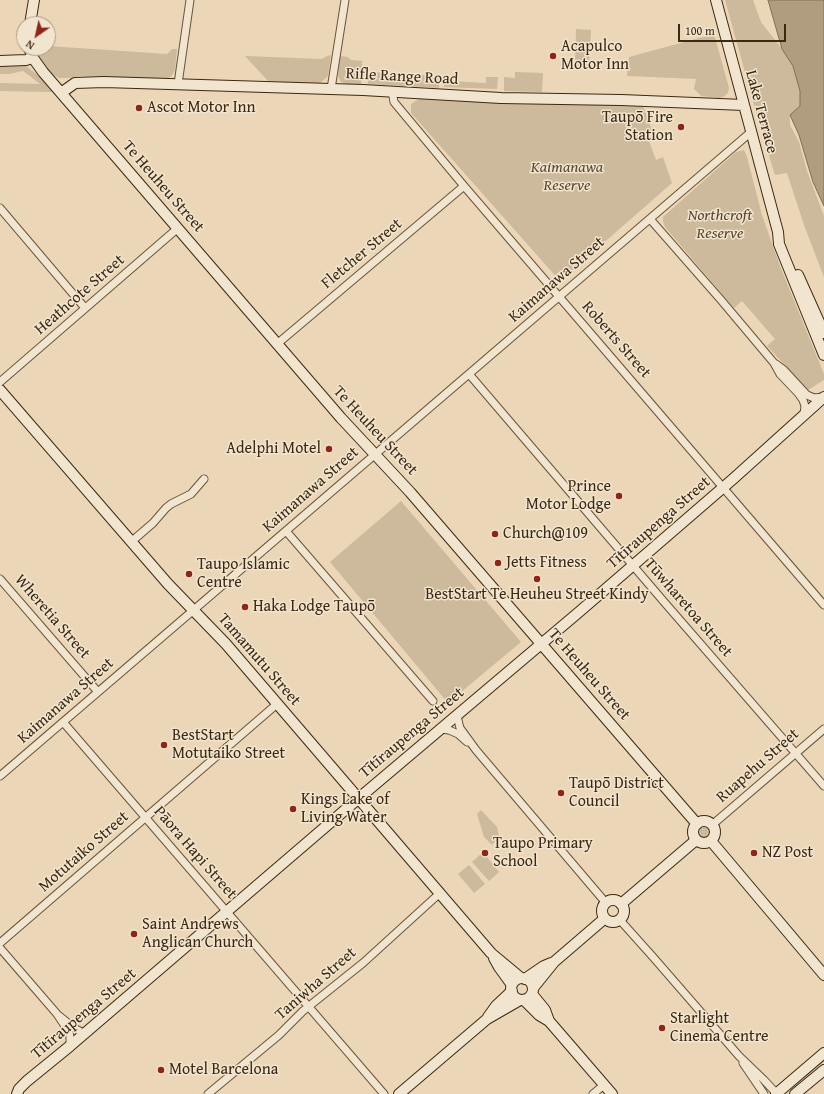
<!DOCTYPE html>
<html>
<head>
<meta charset="utf-8">
<style>
  body { margin:0 }
  #map { position:relative; width:824px; height:1094px; overflow:hidden; background:#ebd7b7; font-family:"Gentium Book Plus",serif }
  canvas { display:block }
  .north { position:absolute; left:16px; top:16px; width:40px; height:40px; box-sizing:border-box; background:#f2e5d0; border:1px solid #aa9a84; border-radius:50%; rotate:214deg; font-size:11px; font-weight:700; line-height:16px; text-align:center; color:#3d2911 }
  .north::after { content:''; display:block; margin:auto; width:14px; height:18px; background:#8f2418; clip-path:polygon(50% 0,100% 100%,50% 72%,0 100%) }
  .scale { position:absolute; left:678px; top:24px; width:108px; height:18px; box-sizing:border-box; border:2px solid #3d2911; border-top:0; padding-left:5px; font-size:12px; line-height:14px; white-space:nowrap; color:#3d2911; -webkit-text-stroke:3px #f2e5d0; paint-order:stroke }
</style>
</head>
<body>
<div id="map">
<canvas width="824" height="1094"></canvas>
<div class="north">N</div>
<div class="scale">100 m</div>
</div>
<script>
const ctx = document.querySelector('canvas').getContext('2d');
ctx.lineJoin = 'round';
function fill(path, color) {
  ctx.fillStyle = color;
  ctx.fill(path, 'evenodd');
}
function toPath(rows) {
  const path = new Path2D();
  for (const r of rows) {
    if (r.length === 3) {
      path.moveTo(r[0] + r[2], r[1]);
      path.arc(r[0], r[1], r[2], 0, 2 * Math.PI);
      continue;
    }
    path.moveTo(r[0], r[1]);
    for (let i = 2; i < r.length; i += 2) path.lineTo(r[i], r[i + 1]);
  }
  return path;
}
function stroke(path, color, width, dash) {
  ctx.strokeStyle = color;
  ctx.lineWidth = width;
  ctx.lineCap = dash ? 'butt' : 'round';
  ctx.setLineDash(dash || []);
  ctx.stroke(path);
}
function write(font, color, halo, rows, align = 'center') {
  ctx.font = font + ' "Gentium Book Plus",serif';
  ctx.lineWidth = 3;
  ctx.setLineDash([]);
  ctx.textBaseline = 'middle';
  ctx.strokeStyle = halo;
  ctx.fillStyle = color;
  for (const [text, x, y, turn = 0] of rows) {
    ctx.save();
    ctx.translate(x, y);
    ctx.rotate((+turn || 0) * Math.PI / 180);
    ctx.textAlign = isNaN(turn) ? turn : align;
    if (halo) ctx.strokeText(text, 0, 0);
    ctx.fillText(text, 0, 0);
    ctx.restore();
  }
}
fill(toPath([
  [725,0,753,0,761,22,782,49,793,66,800,91,800,106,790,115,790,125,799,142,807,171,824,216,824,277,804,225,787,173,775,175,762,134],
  [576,29,591,30,589,68,575,67],
  [714,34,729,88,728,93,723,97,719,98,701,96,694,89,696,79,627,76,629,57],
  [48,46,167,54,172,49,177,49,175,70,171,77,165,79,81,76,69,78,59,78,52,74,39,57,40,48,48,48],
  [331,55,328,76,319,84,268,81,245,56,322,59,327,56],
  [340,56,348,57,351,60,362,61,361,85,347,84,341,82,338,76],
  [0,65,26,66,39,76,53,92,0,91,0,83,40,84,23,71,9,74,0,74],
  [369,72,439,76,439,88,368,84],
  [515,72,543,73,542,92,504,91,504,77,515,78],
  [444,75,450,76,450,81,486,83,486,77,498,77,497,89,444,87],
  [419,99,643,106,652,130,646,133,656,160,663,157,672,183,560,281,411,113,411,104],
  [744,150,747,157,762,215,780,266,824,374,824,380,808,390,767,346,775,339,742,301,734,308,665,227,663,221,663,217,736,152],
  [401,501,521,642,448,703,330,562],
  [481,810,497,827,499,836,492,845,484,837,477,814],
  [704,833,7],
  [483,852,499,872,489,881,472,862],
  [469,865,485,884,474,893,458,874]
]), '#cdb99b');
const water = toPath([
  [768,0,824,0,824,206,813,182,799,135,790,115,800,106,800,91,793,66,782,49,768,0]
]);
fill(water, '#b09c7f');
stroke(water, '#826e53', 1);
const street = toPath([
  [178,84,190,0],
  [331,89,345,0],
  [392,91,394,102,464,186,824,605],
  [0,208,85,308],
  [650,219,721,300,774,363,780,374,798,393,803,400,805,406,804,414],
  [277,344,464,186],
  [776,364,784,370,807,395,814,398,823,397],
  [469,374,665,603,824,786],
  [0,382,178,228],
  [286,531,433,701],
  [131,542,153,523,166,508,171,504,191,494,204,479],
  [0,579,98,692],
  [457,716,460,728,476,750,606,903],
  [63,722,384,1094],
  [441,729,449,730,458,734,467,742],
  [0,776,751,132],
  [712,825,824,729],
  [619,919,653,957,739,1056,764,1080,777,1094],
  [0,943,277,704],
  [0,948,57,1014,69,1032,70,1037,70,1046],
  [58,1015,74,1028,85,1034],
  [743,1063,764,1094],
  [208,1094,279,1035,303,1011,363,963,440,893],
  [593,1094,604,1085]
]);
const secondary = toPath([
  [716,0,778,232,779,244,824,355],
  [30,24,34,0],
  [29,48,33,58,43,72,341,418,410,492,697,824],
  [0,61,26,60,33,58],
  [61,93,75,83,104,82,363,90,501,98,621,100,744,105],
  [798,275,824,333],
  [0,390,168,584,226,644,491,953,521,978],
  [704,832,11],
  [711,841,824,975],
  [613,911,11],
  [621,904,696,840],
  [494,958,499,967,512,985],
  [522,989,11],
  [525,979,544,966,551,963],
  [533,988,554,962,604,919],
  [532,994,545,1010,549,1021,612,1094],
  [524,1000,539,1015,549,1021],
  [488,1017,496,1006,512,991],
  [17,1094,19,1089,27,1081,70,1046,359,798,579,612,733,479,824,397],
  [399,1094,487,1019,520,1000],
  [776,1094,824,1053],
  [795,1094,824,1070]
]);
stroke(street, '#68543a', 9);
stroke(secondary, '#3d2911', 12);
stroke(street, '#f2e5d0', 7);
stroke(secondary, '#f2e5d0', 10);
for (const [x, y, r, color] of [
  [553,56,4,"#8f2418"],
  [139,108,4,"#8f2418"],
  [681,127,4,"#8f2418"],
  [329,449,4,"#8f2418"],
  [619,496,4,"#8f2418"],
  [495,534,4,"#8f2418"],
  [498,563,4,"#8f2418"],
  [189,574,4,"#8f2418"],
  [537,579,4,"#8f2418"],
  [245,607,4,"#8f2418"],
  [164,745,4,"#8f2418"],
  [561,793,4,"#8f2418"],
  [293,809,4,"#8f2418"],
  [485,853,4,"#8f2418"],
  [754,853,4,"#8f2418"],
  [134,934,4,"#8f2418"],
  [662,1028,4,"#8f2418"],
  [161,1070,4,"#8f2418"]
]) {
  const dot = new Path2D();
  dot.arc(x, y, r, 0, 2 * Math.PI);
  ctx.fillStyle = color;
  ctx.fill(dot);
  stroke(dot, '#f2e5d0', 1.5);
}
write('16px', '#3d2911', '#f2e5d0', [
  ["Acapulco",561,47],
  ["Motor Inn",561,65],
  ["Ascot Motor Inn",147,108],
  ["Taupō Fire",673,118,"right"],
  ["Station",673,136,"right"],
  ["Adelphi Motel",321,449,"right"],
  ["Prince",611,487,"right"],
  ["Motor Lodge",611,505,"right"],
  ["Church@109",503,534],
  ["Jetts Fitness",506,563],
  ["Taupo Islamic",197,565],
  ["Centre",197,583],
  ["BestStart Te Heuheu Street Kindy",537,595,"center"],
  ["Haka Lodge Taupō",253,607],
  ["BestStart",172,736],
  ["Motutaiko Street",172,754],
  ["Taupō District",569,784],
  ["Council",569,802],
  ["Kings Lake of",301,800],
  ["Living Water",301,818],
  ["Taupo Primary",493,844],
  ["School",493,862],
  ["NZ Post",762,853],
  ["Saint Andrews",142,925],
  ["Anglican Church",142,943],
  ["Starlight",670,1019],
  ["Cinema Centre",670,1037],
  ["Motel Barcelona",169,1070]
], 'left');
write('16px', '#3d2911', '#f2e5d0', [
  ["Rifle Range Road",402,77,3],
  ["Lake Terrace",761,112,75],
  ["Te Heuheu Street",163,187,49],
  ["Fletcher Street",362,254,-40],
  ["Kaimanawa Street",557,280,-41],
  ["Heathcote Street",80,295,-41],
  ["Roberts Street",616,340,49],
  ["Te Heuheu Street",375,431,47],
  ["Kaimanawa Street",311,490,-41],
  ["Tītīraupenga Street",659,523,-41],
  ["Tūwharetoa Street",688,608,49],
  ["Wheretia Street",52,617,49],
  ["Tamamutu Street",259,660,49],
  ["Te Heuheu Street",589,675,49],
  ["Kaimanawa Street",66,701,-41],
  ["Tītīraupenga Street",412,733,-40],
  ["Ruapehu Street",758,766,-41],
  ["Motutaiko Street",84,852,-41],
  ["Pāora Hapi Street",195,853,49],
  ["Taniwha Street",316,984,-41],
  ["Tītīraupenga Street",84,1014,-40]
]);
write('italic 16px', '#5a462d', '#f2e5d0', [
  ["Kaimanawa",567,168],
  ["Reserve",567,186],
  ["Northcroft",720,216],
  ["Reserve",720,234]
]);
</script>
</body>
</html>
